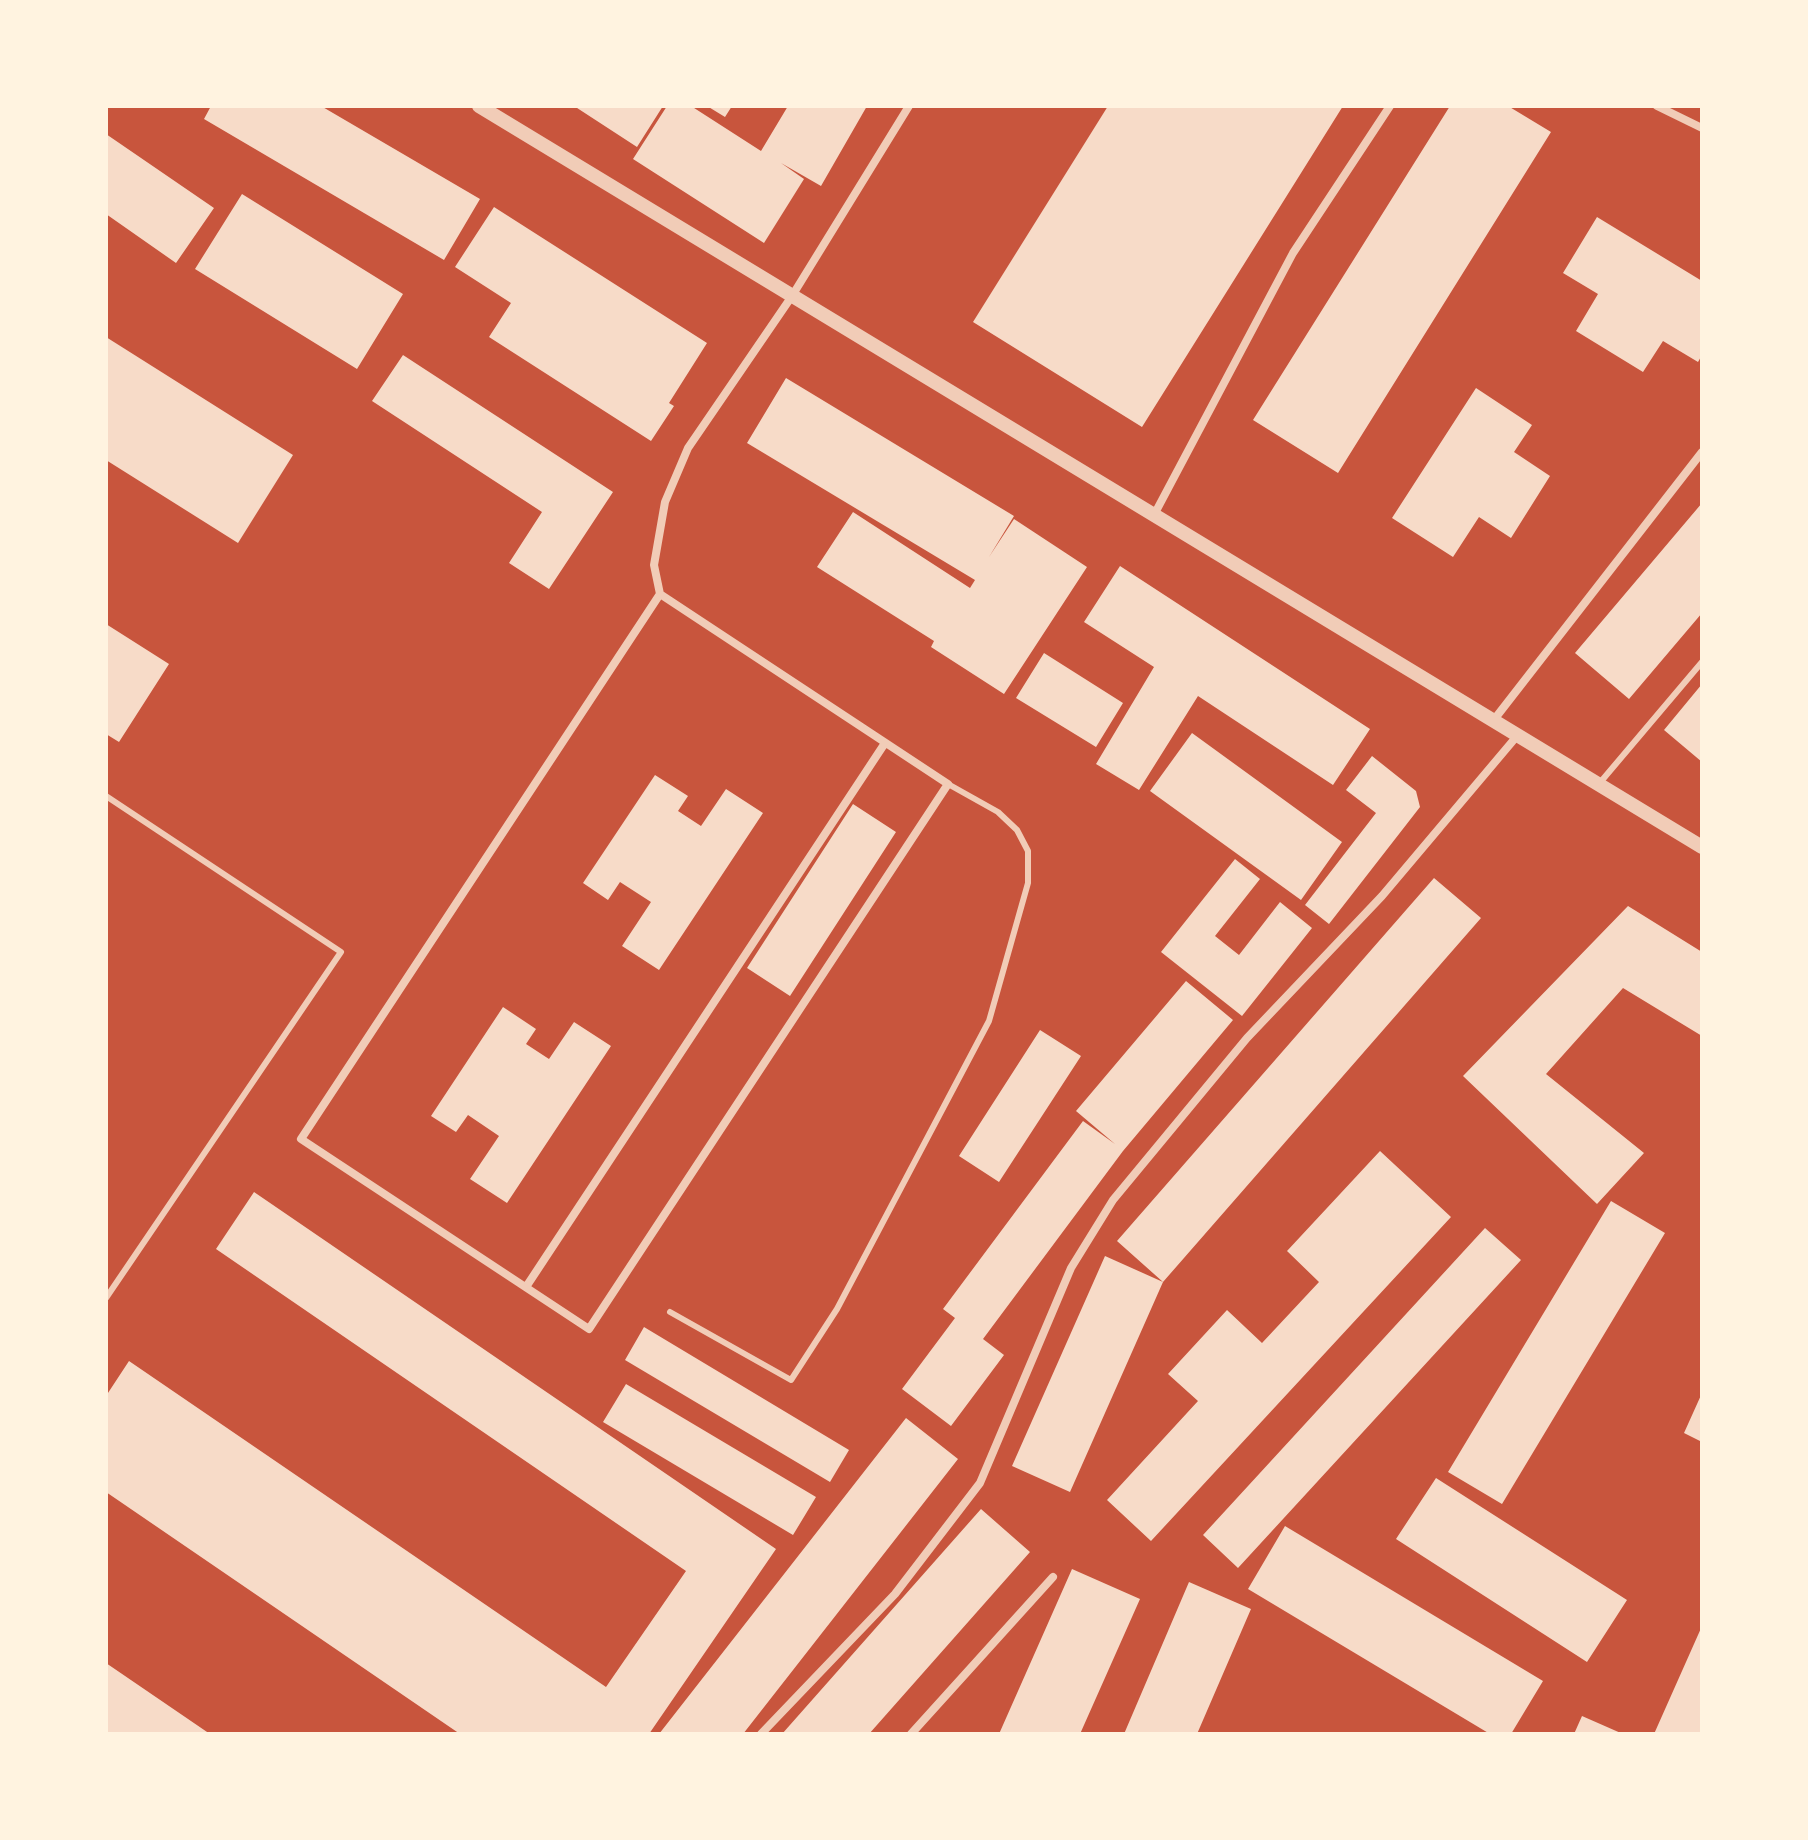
<!DOCTYPE html>
<html>
<head>
<meta charset="utf-8">
<style>
  body { margin:0 }
  #map { position:relative; width:1808px; height:1840px; overflow:hidden; background:#c8553d; font-family:Lato,sans-serif }
  canvas { display:block }
  .frame { position:absolute; inset:0; border:108px solid #fff3e0; pointer-events:none }
</style>
</head>
<body>
<div id="map">
<canvas width="1808" height="1840"></canvas>
<div class="frame"></div>
</div>
<script>
const ctx = document.querySelector('canvas').getContext('2d');
ctx.lineJoin = 'round';
function fill(path, color) {
  ctx.fillStyle = color;
  ctx.fill(path, 'evenodd');
}
function toPath(rows) {
  const path = new Path2D();
  for (const r of rows) {
    path.moveTo(r[0], r[1]);
    for (let i = 2; i < r.length; i += 2) path.lineTo(r[i], r[i + 1]);
  }
  return path;
}
function stroke(path, color, width, dash) {
  ctx.strokeStyle = color;
  ctx.lineWidth = width;
  ctx.lineCap = dash ? 'butt' : 'round';
  ctx.setLineDash(dash || []);
  ctx.stroke(path);
}
fill(toPath([
  [211,106,321,106,480,199,444,260,204,119],
  [574,106,663,106,637,147],
  [667,106,691,106,761,151,788,106,867,106,821,186,781,163,804,179,764,243,633,159],
  [707,106,732,106,725,117],
  [1108,106,1343,106,1142,427,973,322],
  [1450,106,1508,106,1551,132,1338,473,1253,420],
  [106,134,214,208,176,263,106,214],
  [242,194,403,294,357,369,195,269],
  [494,207,707,343,669,403,674,406,651,441,489,337,511,303,455,267],
  [1597,217,1702,281,1702,355,1698,362,1663,341,1643,372,1576,331,1598,294,1563,273],
  [106,337,293,455,238,543,106,460],
  [403,355,613,492,549,589,509,563,542,512,372,401],
  [786,378,1014,516,989,557,1014,519,1087,567,1004,694,931,647,934,641,817,567,853,512,970,588,975,580,747,443],
  [1476,388,1532,425,1514,452,1550,476,1511,538,1479,517,1453,557,1392,518],
  [1702,503,1702,613,1629,699,1575,653],
  [1120,566,1370,729,1333,785,1198,696,1139,790,1096,764,1154,667,1084,622],
  [106,624,169,664,119,742,106,734],
  [1044,653,1123,703,1096,747,1016,698],
  [1702,684,1702,762,1664,730],
  [1192,733,1342,842,1301,900,1150,791],
  [1372,756,1416,791,1420,807,1329,924,1305,905,1376,813,1346,790],
  [655,775,688,796,678,811,701,826,726,789,763,813,659,970,622,946,651,902,620,882,608,900,583,883],
  [853,804,896,832,790,996,747,968],
  [1235,859,1260,879,1215,936,1239,955,1280,902,1312,928,1242,1016,1161,952],
  [1434,878,1481,918,1163,1282,1070,1492,1012,1466,1105,1256,1163,1282,1117,1241],
  [1628,906,1702,952,1702,1036,1623,988,1546,1074,1644,1153,1597,1204,1463,1076],
  [1186,981,1233,1020,1123,1151,983,1339,1004,1355,951,1426,902,1389,955,1318,943,1309,1083,1121,1115,1144,1076,1111],
  [503,1007,536,1029,526,1044,549,1059,574,1022,611,1046,507,1203,470,1179,499,1136,468,1115,456,1132,431,1116],
  [1040,1030,1081,1056,999,1182,959,1156],
  [1380,1151,1451,1217,1151,1541,1107,1500,1198,1401,1168,1374,1227,1310,1262,1343,1319,1282,1287,1251],
  [254,1192,776,1549,649,1734,460,1734,106,1492,106,1396,129,1361,606,1687,686,1571,216,1249],
  [1611,1201,1665,1233,1502,1504,1448,1472],
  [1485,1228,1521,1260,1238,1568,1203,1535],
  [644,1327,849,1450,830,1482,625,1360],
  [626,1384,816,1497,793,1535,603,1422],
  [1702,1393,1702,1442,1684,1433],
  [906,1418,958,1459,743,1734,659,1734],
  [1436,1478,1627,1600,1587,1662,1396,1539],
  [981,1509,1030,1552,869,1734,782,1734],
  [1285,1526,1543,1681,1511,1734,1490,1734,1248,1589],
  [1072,1569,1140,1599,1080,1734,999,1734],
  [1189,1582,1251,1609,1197,1734,1124,1734],
  [1702,1626,1702,1734,1654,1734],
  [106,1663,210,1734,106,1734],
  [1582,1716,1623,1734,1574,1734]
]), '#f7dbc8');
stroke(toPath([
  [1598,785,1702,662],
  [106,796,341,952,106,1298],
  [670,1312,791,1380,837,1309,989,1021,1028,883,1028,851,1017,830,998,812,948,784]
]), '#f1ccb7', 6);
stroke(toPath([
  [1657,106,1702,128],
  [1154,515,1293,253,1390,106],
  [660,594,948,784,589,1329,301,1139,660,594,654,565,665,502,688,448,792,296,909,106],
  [1493,721,1702,452],
  [526,1287,885,743],
  [761,1734,895,1594,980,1483,1071,1268,1113,1200,1247,1038,1382,896,1517,736],
  [911,1734,1053,1577]
]), '#f1ccb7', 8);
stroke(toPath([
  [479,106,1702,847]
]), '#f1ccb7', 14);
</script>
</body>
</html>
